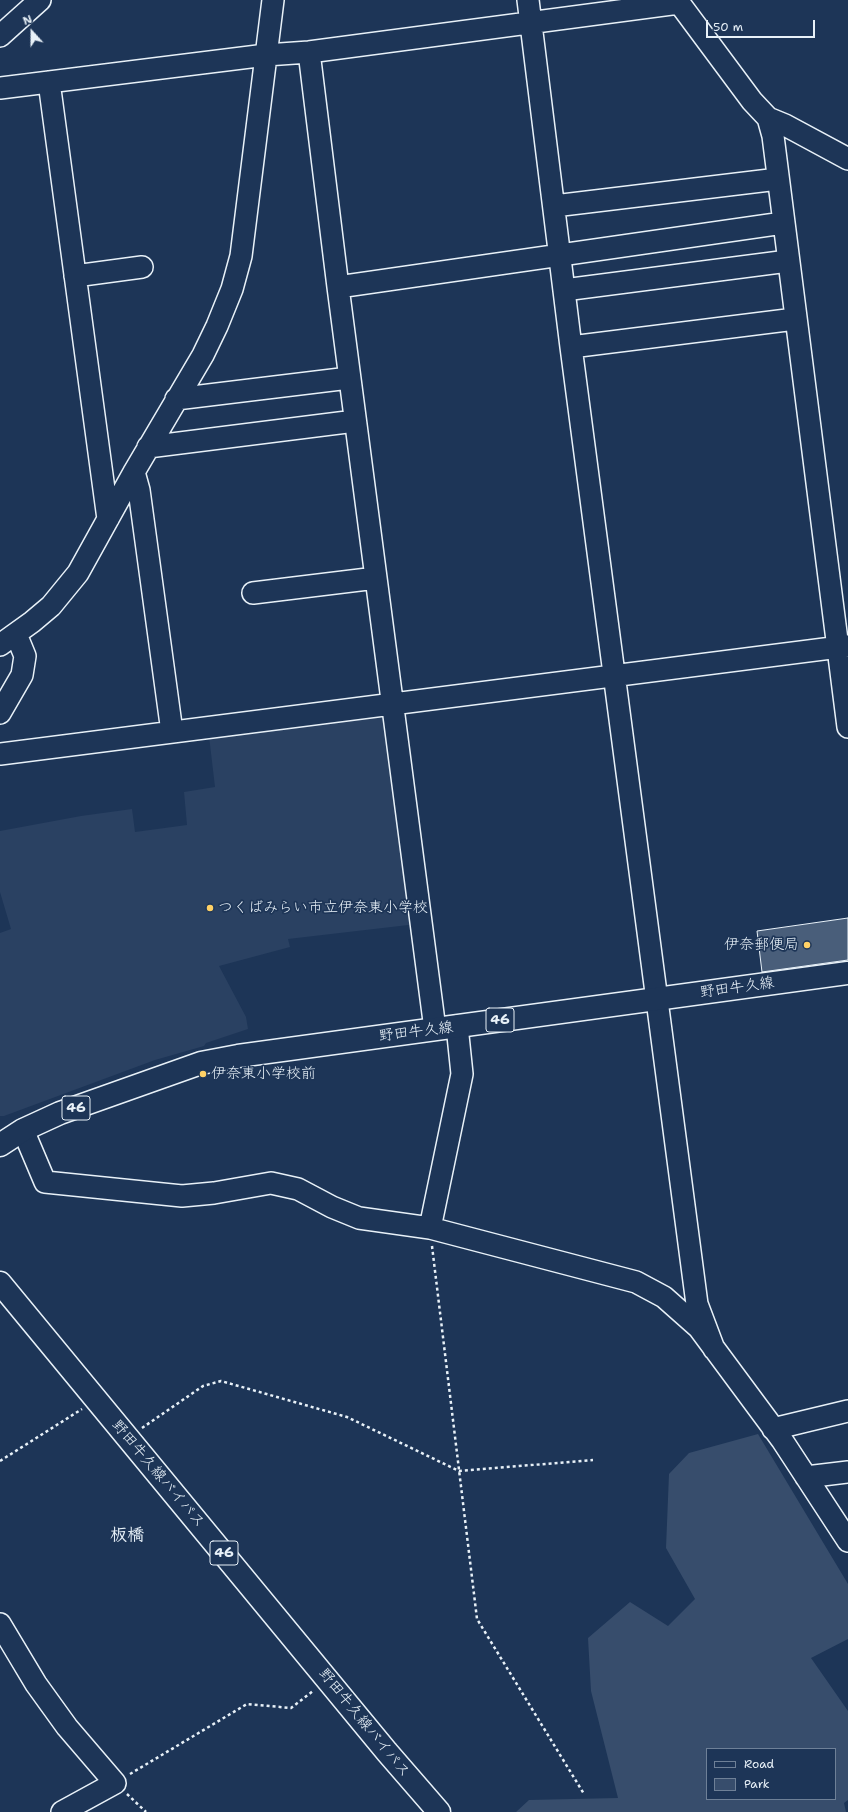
<!DOCTYPE html>
<html>
<head>
<meta charset="utf-8">
<style>
  body { margin:0 }
  #map { position:relative; width:848px; height:1812px; overflow:hidden; background:#1d3557; font-family:"Shantell Sans",sans-serif }
  canvas { display:block }
  .legend { position:absolute; left:706px; top:1748px; width:130px; height:52px; box-sizing:border-box; background:#1d3557; border:1px solid #6e8097; margin:0; padding:5px 7px; list-style:none; font-size:12px; color:#e8f1f8 }
  .legend li { display:flex; align-items:center; gap:8px; height:20px }
  .legend b { width:20px; border:1px solid #6e8097 }
  .north { position:absolute; left:12px; top:12px; width:40px; height:40px; -webkit-text-stroke:3px #1d3557; paint-order:stroke; rotate:339deg; font-size:11px; font-weight:700; line-height:16px; text-align:center; color:#e8f1f8 }
  .north::after { content:''; display:block; margin:auto; width:14px; height:18px; background:#e8f1f8; clip-path:polygon(50% 0,100% 100%,50% 72%,0 100%) }
  .scale { position:absolute; left:706px; top:20px; width:109px; height:18px; box-sizing:border-box; border:2px solid #e8f1f8; border-top:0; padding-left:5px; font-size:12px; line-height:14px; white-space:nowrap; color:#e8f1f8; -webkit-text-stroke:3px #1d3557; paint-order:stroke }
</style>
</head>
<body>
<div id="map">
<canvas width="848" height="1812"></canvas>
<ul class="legend">
<li><b style="height:5px;background:#1d3557"></b>Road</li>
<li><b style="height:11px;background:#374d6c"></b>Park</li>
</ul>
<div class="north">N</div>
<div class="scale">50 m</div>
</div>
<script>
const ctx = document.querySelector('canvas').getContext('2d');
ctx.lineJoin = 'round';
function fill(path, color) {
  ctx.fillStyle = color;
  ctx.fill(path, 'evenodd');
}
function toPath(rows) {
  const path = new Path2D();
  for (const r of rows) {
    path.moveTo(r[0], r[1]);
    for (let i = 2; i < r.length; i += 2) path.lineTo(r[i], r[i + 1]);
  }
  return path;
}
function stroke(path, color, width, dash) {
  ctx.strokeStyle = color;
  ctx.lineWidth = width;
  ctx.lineCap = dash ? 'butt' : 'round';
  ctx.setLineDash(dash || []);
  ctx.stroke(path);
}
function write(font, color, halo, rows, align = 'center') {
  ctx.font = font + ' "Shantell Sans","Klee One",sans-serif';
  ctx.lineWidth = 3.5;
  ctx.setLineDash([]);
  ctx.textBaseline = 'middle';
  ctx.strokeStyle = halo;
  ctx.fillStyle = color;
  for (const [text, x, y, turn = 0] of rows) {
    ctx.save();
    ctx.translate(x, y);
    ctx.rotate((+turn || 0) * Math.PI / 180);
    ctx.textAlign = isNaN(turn) ? turn : align;
    if (halo) ctx.strokeText(text, 0, 0);
    ctx.fillText(text, 0, 0);
    ctx.restore();
  }
}
fill(toPath([
  [389,714,417,924,288,939,290,947,219,966,246,1017,248,1029,206,1043,204,1046,155,1060,4,1116,0,1116,0,933,11,929,0,892,0,831,81,816,132,809,135,832,187,825,184,792,215,787,209,736]
]), '#2a4162');
fill(toPath([
  [758,1434,848,1584,848,1639,811,1658,848,1711,848,1800,844,1803,846,1812,516,1812,529,1800,618,1798,591,1691,588,1638,630,1602,668,1626,695,1599,666,1548,669,1474,689,1453],
  [707,1749,835,1749,835,1799,707,1799]
]), '#374d6c');
const building = toPath([
  [848,918,848,960,762,972,757,931,848,918]
]);
fill(building, '#495e7a');
stroke(building, '#e8f1f8', 1);
const minor = toPath([
  [528,0,571,347,697,1304,714,1349],
  [677,0,752,101,768,118,785,125,848,159],
  [0,36,40,0],
  [309,52,338,287,435,1029],
  [49,82,108,519],
  [0,88,266,55,309,52,679,3],
  [768,118,773,136,848,727],
  [554,206,778,179],
  [75,276,142,267],
  [338,287,783,223],
  [564,290,788,261],
  [571,347,795,319],
  [176,399,349,378],
  [148,447,355,421],
  [134,472,139,490,172,732],
  [253,593,376,578],
  [0,645,32,622,51,606,78,573,134,472,203,355,217,326,232,289,241,256,273,0],
  [0,713,22,675,25,656,16,634],
  [0,754,848,646],
  [23,1130,45,1182,182,1196,214,1193,271,1183,298,1189,332,1207,359,1218,430,1228,636,1282,664,1297,699,1328,782,1440,848,1541],
  [430,1228,462,1074,457,1026],
  [773,1429,848,1411],
  [806,1477,848,1472],
  [0,1624,36,1684,67,1727,115,1783,62,1812]
]);
const major = toPath([
  [0,1145,23,1130,60,1113,201,1063,238,1056,848,973],
  [0,1283,387,1752,439,1812]
]);
stroke(minor, '#e8f1f8', 24);
stroke(major, '#e8f1f8', 25);
stroke(toPath([
  [432,1246,477,1619,584,1794],
  [142,1428,203,1386,221,1381,347,1417,459,1471,593,1460],
  [0,1461,82,1409],
  [130,1774,247,1704,291,1708,313,1691],
  [127,1794,146,1812]
]), '#e8f1f8', 2.5, [3, 3]);
stroke(minor, '#1d3557', 21);
stroke(major, '#1d3557', 22);
for (const [x, y, r, color] of [
  [210,908,4,"#ffd166"],
  [807,945,4,"#ffd166"],
  [203,1074,4,"#ffd166"]
]) {
  const dot = new Path2D();
  dot.arc(x, y, r, 0, 2 * Math.PI);
  ctx.fillStyle = color;
  ctx.fill(dot);
  stroke(dot, '#1d3557', 1.5);
}
for (const [x, y, w] of [
  [500,1020,28],
  [76,1108,28],
  [224,1553,28]
]) {
  const box = new Path2D();
  box.roundRect(x - w / 2, y - 12, w, 24, 3);
  ctx.fillStyle = '#1d3557';
  ctx.fill(box);
  stroke(box, '#e8f1f8', 1);
}
write('bold 14px', '#e8f1f8', null, [
  ["46",500,1020],
  ["46",76,1108],
  ["46",224,1553]
]);
write('15px', '#e8f1f8', '#1d3557', [
  ["つくばみらい市立伊奈東小学校",218,908],
  ["伊奈郵便局",799,945,"right"],
  ["伊奈東小学校前",211,1074]
], 'left');
write('15px', '#e8f1f8', '#1d3557', [
  ["野田牛久線",737,988,-8],
  ["野田牛久線",416,1032,-7],
  ["野田牛久線バイパス",158,1474,50],
  ["野田牛久線バイパス",364,1723,51]
]);
write('bold 17px', '#e8f1f8', '#1d3557', [
  ["板橋",127,1536]
]);
</script>
</body>
</html>
